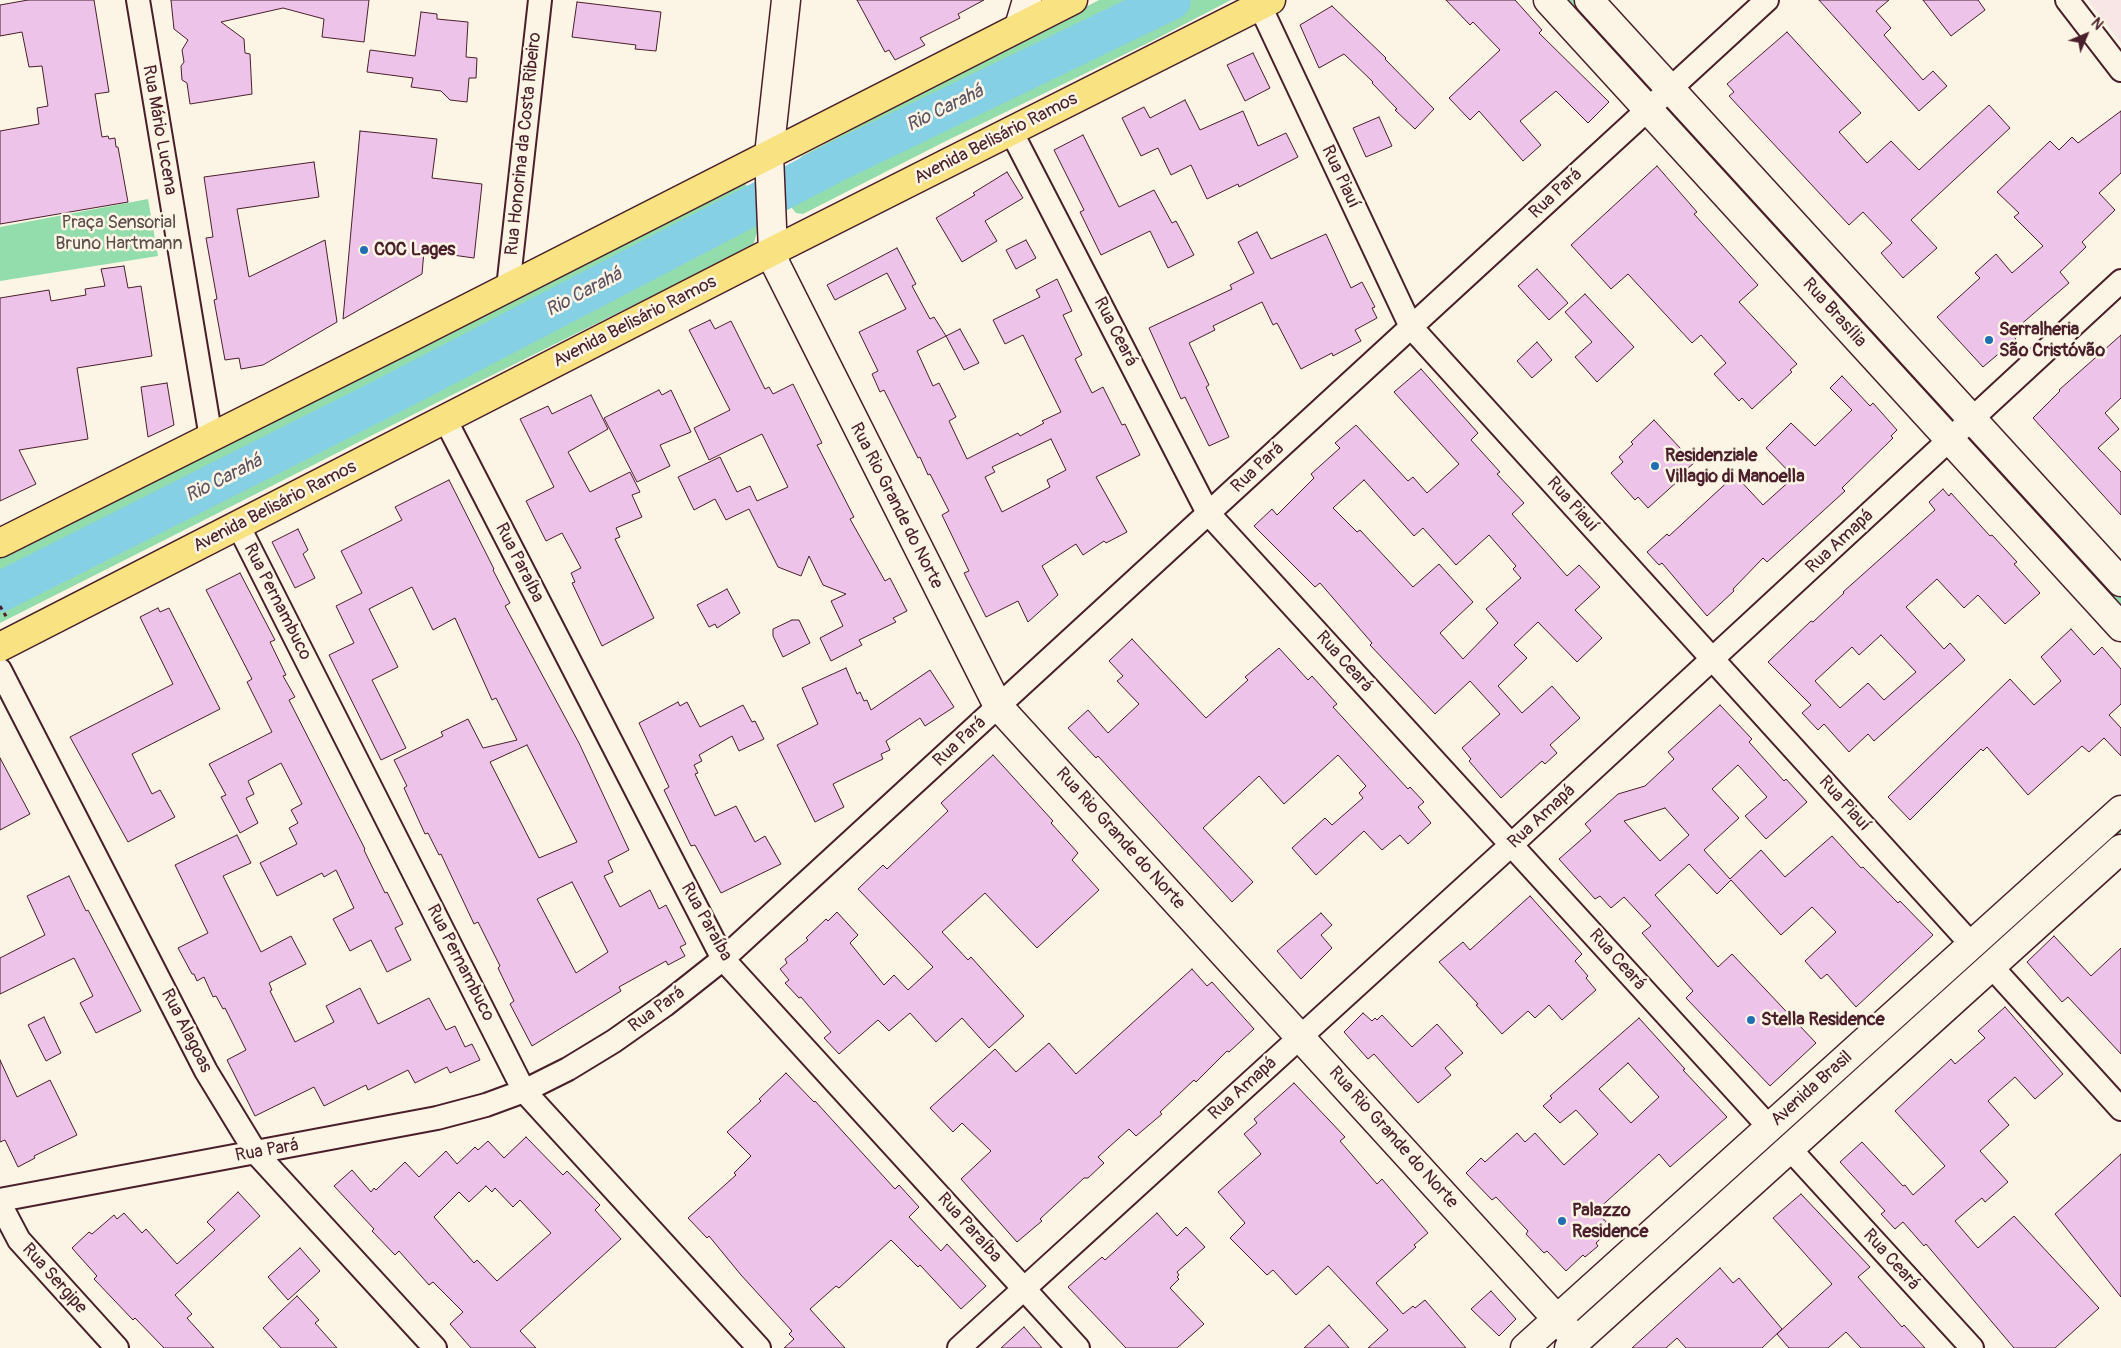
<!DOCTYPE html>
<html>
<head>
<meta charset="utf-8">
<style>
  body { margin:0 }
  #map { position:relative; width:2121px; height:1348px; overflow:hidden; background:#fcf5e5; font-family:Pangolin,sans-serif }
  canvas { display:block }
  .north { position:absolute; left:2061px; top:10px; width:50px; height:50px; -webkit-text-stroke:4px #fcf5e5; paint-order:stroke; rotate:45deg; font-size:14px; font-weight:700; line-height:20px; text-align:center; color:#4a1f2b }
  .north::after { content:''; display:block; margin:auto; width:18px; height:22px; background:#4a1f2b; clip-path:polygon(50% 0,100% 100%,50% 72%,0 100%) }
</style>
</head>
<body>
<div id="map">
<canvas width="2121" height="1348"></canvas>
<div class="north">N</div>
</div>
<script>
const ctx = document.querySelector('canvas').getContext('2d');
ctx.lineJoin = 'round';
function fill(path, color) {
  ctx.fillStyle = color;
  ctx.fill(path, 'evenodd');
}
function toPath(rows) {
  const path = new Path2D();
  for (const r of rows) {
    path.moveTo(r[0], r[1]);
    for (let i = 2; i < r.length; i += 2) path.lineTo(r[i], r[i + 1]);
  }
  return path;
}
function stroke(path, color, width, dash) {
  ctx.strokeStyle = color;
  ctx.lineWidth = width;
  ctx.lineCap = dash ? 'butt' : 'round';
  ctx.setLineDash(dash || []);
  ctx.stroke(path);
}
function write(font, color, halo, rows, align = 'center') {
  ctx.font = font + ' Pangolin,sans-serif';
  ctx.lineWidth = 5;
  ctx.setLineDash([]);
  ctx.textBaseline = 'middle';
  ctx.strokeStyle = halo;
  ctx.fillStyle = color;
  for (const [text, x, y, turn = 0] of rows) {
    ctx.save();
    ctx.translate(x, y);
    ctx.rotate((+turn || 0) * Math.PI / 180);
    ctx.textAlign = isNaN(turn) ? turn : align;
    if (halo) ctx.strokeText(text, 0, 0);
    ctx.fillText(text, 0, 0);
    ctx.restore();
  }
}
fill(toPath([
  [2088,0,2121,0,2121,43,2099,15]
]), '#f8e6e6');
fill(toPath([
  [1099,0,1231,0,1154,40,946,141,803,214,796,213,791,207,789,203,789,169,802,156],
  [1562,0,1579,0,1642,78,1639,81],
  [1680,120,1947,406,1945,410,1941,412,1679,123],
  [745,184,756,193,759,225,753,246,446,398,0,623,0,558,717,196],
  [148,199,158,256,0,281,0,227],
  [1978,445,2121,593,2121,612,1976,448],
  [2121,825,2121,833,1999,942,1996,938],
  [1972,961,1975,964,1590,1316,1587,1313,1588,1309]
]), '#93dcac');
stroke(toPath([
  [0,592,388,396,836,162,1171,0]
]), '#86d0e6', 40);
const building = toPath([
  [28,0,94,0,109,92,95,94,102,137,108,136,109,139,115,138,116,147,118,147,128,202,0,224,0,131,39,124,37,108,48,106,42,66,29,67,22,32,0,36,0,5,28,0],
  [171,0,369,0,364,42,322,37,324,19,283,8,221,22,244,39,245,53,250,54,252,94,190,104,187,83,182,80,181,66,184,62,182,50,188,40,174,29,171,0],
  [857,0,984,0,958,14,960,18,920,38,925,45,895,60,889,50,885,52,857,0],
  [1446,0,1515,0,1542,30,1539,33,1609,102,1588,123,1556,91,1520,121,1541,145,1523,161,1479,111,1470,120,1449,98,1500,50,1473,22,1470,25,1446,0],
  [1819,0,1889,0,1876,11,1891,28,1884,35,1923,80,1933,71,1947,86,1919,111,1819,0],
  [1923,0,1978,0,1985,10,1951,36,1923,0],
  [577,2,661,12,656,51,635,49,636,45,572,37,577,2],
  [1332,6,1386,58,1385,59,1434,109,1415,129,1395,110,1397,109,1372,83,1373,82,1344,54,1319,68,1300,25,1332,6],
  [421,12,437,14,437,19,468,22,466,57,477,58,476,78,469,78,467,102,450,100,441,91,411,87,413,78,367,72,370,50,415,56,421,12],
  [1787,32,1861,113,1839,132,1867,163,1891,141,1919,170,1989,105,2010,128,1911,220,1937,248,1903,278,1881,253,1892,243,1863,212,1849,225,1729,96,1734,92,1727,84,1787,32],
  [1253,53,1270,88,1245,101,1227,65,1253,53],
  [1185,100,1200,130,1243,111,1258,146,1286,133,1298,157,1239,187,1238,184,1207,199,1191,165,1171,175,1158,148,1141,156,1122,118,1144,107,1150,118,1185,100],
  [2121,111,2121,173,2099,193,2115,210,2082,242,2086,247,2060,272,2069,283,2011,333,2016,339,1983,367,1937,317,1980,278,1975,273,1996,254,2012,273,2043,246,2014,217,2019,213,1997,192,2050,141,2059,150,2072,137,2078,143,2121,111],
  [1379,117,1392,146,1366,157,1353,128,1379,117],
  [360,131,437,139,432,178,482,184,474,258,424,251,422,274,343,319,360,131],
  [1083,135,1119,207,1154,190,1172,223,1176,221,1194,255,1168,268,1150,231,1101,255,1080,212,1084,210,1054,150,1083,135],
  [314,162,319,197,237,209,249,277,325,240,337,322,263,365,241,369,239,358,225,360,214,300,217,299,206,238,213,237,204,177,314,162],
  [1657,166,1697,212,1694,214,1758,285,1739,302,1797,364,1790,370,1792,372,1752,409,1742,398,1739,401,1714,374,1726,363,1701,335,1692,343,1628,274,1611,289,1571,245,1657,166],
  [1007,172,1023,198,985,221,997,241,962,262,936,218,975,195,973,193,1007,172],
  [1257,232,1271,259,1326,234,1351,288,1362,282,1375,307,1372,308,1377,318,1355,330,1361,341,1333,356,1332,353,1301,369,1277,323,1273,325,1262,302,1213,326,1215,330,1189,343,1209,385,1206,387,1229,437,1209,446,1185,397,1181,399,1149,328,1232,289,1230,285,1254,273,1238,242,1257,232],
  [1026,240,1036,258,1016,269,1006,250,1026,240],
  [897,248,916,284,912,286,930,319,934,317,946,336,917,351,933,386,939,383,956,417,949,421,967,459,1018,433,1020,436,1044,423,1042,421,1061,412,1023,335,1005,344,993,320,1040,297,1036,290,1057,279,1072,311,1063,315,1082,355,1075,359,1092,393,1103,387,1122,425,1125,424,1140,455,1096,477,1127,532,1106,543,1104,541,1083,555,1076,544,1042,566,1058,595,1028,622,1018,601,986,617,964,573,969,571,942,515,949,511,930,474,928,475,920,457,918,458,884,390,880,392,872,374,878,371,859,332,906,309,887,273,835,300,827,285,897,248],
  [1051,439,1066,470,1047,480,1050,487,1002,512,985,477,995,472,992,467,1051,439],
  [124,266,128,288,141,286,152,356,77,368,88,439,19,450,36,484,0,501,0,298,49,290,51,301,86,295,85,289,105,286,101,269,124,266],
  [1537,269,1568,303,1549,320,1518,286,1537,269],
  [1585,294,1634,347,1597,382,1575,357,1592,342,1565,312,1585,294],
  [710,320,715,329,731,321,765,389,769,387,773,394,793,384,822,443,817,445,854,517,850,519,885,581,890,578,907,611,893,618,896,622,859,640,862,645,831,661,820,638,843,626,831,601,846,594,823,585,809,556,801,576,778,567,749,509,726,520,715,499,694,510,678,477,720,457,737,492,750,486,757,501,788,487,762,434,709,460,694,428,730,410,689,330,710,320],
  [960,329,979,363,964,370,946,336,960,329],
  [2121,335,2121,398,2105,413,2119,429,2098,448,2121,472,2121,515,2033,418,2060,391,2059,390,2121,335],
  [1537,342,1552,360,1532,378,1517,361,1537,342],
  [1421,369,1478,433,1471,440,1500,472,1497,474,1524,503,1512,514,1567,576,1579,565,1600,587,1575,610,1602,638,1577,662,1538,622,1514,645,1527,658,1498,686,1522,713,1552,686,1580,718,1550,745,1557,753,1545,764,1542,761,1501,798,1469,761,1471,759,1462,748,1500,714,1470,681,1435,714,1370,645,1372,643,1320,583,1315,587,1254,526,1272,509,1277,515,1314,478,1311,474,1340,448,1335,443,1356,425,1408,481,1413,477,1427,493,1459,464,1394,392,1421,369],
  [1364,480,1414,536,1423,528,1456,565,1489,535,1516,566,1513,569,1521,578,1486,609,1498,623,1463,659,1440,633,1473,602,1439,564,1413,587,1360,530,1357,532,1333,508,1364,480],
  [1842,376,1870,406,1873,403,1897,430,1891,436,1893,438,1842,488,1845,491,1767,562,1763,558,1733,589,1734,591,1707,616,1662,563,1659,565,1647,552,1667,534,1669,536,1735,475,1763,505,1794,477,1766,448,1791,423,1815,446,1852,410,1830,388,1842,376],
  [167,383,174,425,148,437,141,387,167,383],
  [659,390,662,395,671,390,691,432,660,445,670,466,637,482,604,418,659,390],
  [591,395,608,429,568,452,590,492,630,472,640,492,632,495,642,517,616,528,620,537,615,539,654,618,602,646,572,583,575,582,571,573,581,568,562,533,546,541,526,501,554,487,520,419,548,406,552,414,591,395],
  [1654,420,1694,463,1687,469,1689,471,1648,508,1638,497,1635,500,1611,473,1623,462,1619,457,1633,444,1631,442,1654,420],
  [449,480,494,569,493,570,510,603,505,606,579,743,629,850,608,861,613,872,604,876,620,907,650,890,659,909,666,905,686,944,680,947,685,956,668,965,666,961,619,987,621,991,532,1046,510,1004,514,1001,498,968,500,966,478,922,474,924,441,854,439,855,428,833,425,834,404,788,407,786,394,760,443,736,441,732,468,719,483,748,517,740,496,698,492,700,455,618,433,630,412,587,369,609,398,667,372,680,406,748,381,760,329,655,354,643,336,606,362,593,341,551,402,520,395,507,449,480],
  [527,745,577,842,539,858,490,762,527,745],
  [572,882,608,952,576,973,537,899,572,882],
  [1943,489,1949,496,1951,493,1990,536,1992,535,2017,562,2014,564,2040,593,2005,624,1978,595,1964,608,1937,579,1906,607,1944,649,1950,643,1965,660,1874,741,1868,734,1849,752,1824,724,1818,730,1802,713,1811,705,1768,662,1811,621,1813,622,1844,593,1843,592,1935,510,1929,502,1943,489],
  [1881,635,1916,672,1884,700,1868,683,1840,708,1815,681,1852,647,1859,655,1881,635],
  [298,529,308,550,303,554,315,578,295,588,272,542,298,529],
  [240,573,275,640,270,642,286,675,283,676,295,697,289,700,365,849,364,850,385,893,387,892,403,924,395,928,411,960,387,972,371,940,350,951,333,919,354,908,336,870,324,877,322,873,277,896,260,863,297,844,289,828,298,823,291,810,302,804,281,763,248,781,254,794,246,798,258,823,240,833,221,797,226,795,209,764,272,732,247,682,252,679,206,590,240,573],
  [727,589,740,613,717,628,715,624,709,627,697,605,727,589],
  [158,608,160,612,169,608,220,709,132,754,152,794,160,790,175,817,128,842,70,737,173,684,140,617,158,608],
  [792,620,799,620,810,643,783,657,773,636,773,629,792,620],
  [2071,629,2094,655,2102,647,2121,669,2121,704,2109,715,2121,728,2121,756,2104,738,2089,752,2082,746,2028,795,1987,747,1983,751,1981,749,1910,820,1888,797,2010,679,2034,705,2061,681,2041,657,2071,629],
  [1132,639,1206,718,1248,680,1245,677,1279,648,1308,680,1312,676,1337,704,1333,707,1408,789,1410,787,1424,802,1418,807,1431,823,1408,844,1400,835,1382,850,1364,831,1316,875,1292,848,1325,818,1332,825,1363,798,1359,793,1366,786,1338,755,1284,804,1259,776,1203,828,1253,882,1232,902,1098,756,1096,758,1068,728,1088,710,1108,733,1139,704,1117,681,1123,676,1109,661,1132,639],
  [846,668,857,694,860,692,864,701,867,700,871,710,930,670,954,707,925,726,920,718,886,741,890,750,881,754,883,759,833,784,844,807,815,822,777,745,818,724,802,688,846,668],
  [678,702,680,706,687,702,700,727,743,705,752,722,755,721,764,739,739,751,732,736,699,755,702,761,694,765,698,773,695,774,715,816,736,806,755,842,765,836,781,864,721,893,695,845,691,846,664,790,669,787,639,723,678,702],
  [1720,705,1752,739,1749,742,1784,781,1786,779,1807,802,1766,839,1745,816,1767,797,1738,765,1712,789,1739,818,1704,850,1730,879,1761,850,1785,877,1832,836,1861,868,1863,867,1898,903,1900,901,1933,935,1856,1007,1827,974,1821,979,1805,961,1836,932,1812,907,1781,935,1731,880,1717,894,1689,864,1655,895,1718,967,1732,954,1816,1043,1770,1086,1686,998,1693,991,1642,933,1651,926,1624,897,1611,908,1600,896,1595,899,1559,859,1591,831,1585,824,1618,794,1645,786,1674,759,1668,752,1720,705],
  [1665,808,1689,835,1660,861,1624,821,1665,808],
  [993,755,1053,821,1051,823,1078,853,1072,860,1099,890,1037,948,985,893,942,932,968,960,971,957,1024,1016,989,1048,962,1018,936,1042,910,1013,889,1031,878,1020,839,1054,824,1038,831,1032,801,997,799,998,785,983,789,980,780,969,787,963,785,959,808,940,806,938,826,919,828,921,837,912,858,935,850,943,884,985,894,975,908,990,933,967,858,889,883,865,887,869,948,811,941,803,993,755],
  [0,758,30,814,0,830,0,758],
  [237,835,251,863,223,876,261,952,291,936,306,964,269,983,272,990,270,991,295,1042,334,1022,326,1006,360,988,378,1024,429,998,446,1030,455,1026,465,1047,472,1044,480,1060,450,1073,447,1067,415,1083,408,1070,368,1090,366,1085,324,1106,314,1087,255,1116,227,1060,246,1050,225,1008,223,1009,216,996,213,997,204,977,197,981,194,974,192,974,178,948,208,933,175,865,237,835],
  [69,876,86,911,88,910,141,1011,96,1033,80,1003,93,996,74,958,0,994,0,958,45,935,27,896,69,876],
  [1530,896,1582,954,1575,961,1588,976,1586,978,1596,990,1562,1020,1549,1005,1535,1018,1528,1011,1502,1034,1476,1005,1478,1004,1439,962,1463,942,1470,950,1530,896],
  [1321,913,1332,925,1321,935,1332,948,1301,979,1277,951,1321,913],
  [2054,936,2091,976,2121,948,2121,1054,2068,997,2062,1002,2027,962,2054,936],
  [1192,969,1207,986,1212,982,1254,1029,1229,1052,1227,1051,1196,1082,1194,1080,1160,1112,1162,1114,1136,1136,1129,1129,1098,1157,1104,1163,1088,1178,1084,1178,1040,1219,1042,1221,1017,1242,961,1179,991,1151,962,1123,953,1132,930,1108,995,1049,1016,1072,1049,1043,1076,1074,1192,969],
  [2005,1007,2063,1074,2035,1099,2015,1077,1988,1101,2009,1125,1980,1151,2008,1182,1985,1202,1982,1198,1955,1221,1978,1248,2014,1216,2099,1308,2055,1348,2014,1348,1926,1244,1924,1246,1903,1222,1895,1229,1881,1214,1885,1211,1840,1162,1862,1142,1903,1186,1905,1185,1913,1195,1945,1166,1895,1111,1951,1059,1955,1064,1985,1038,1978,1031,2005,1007],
  [1363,1013,1372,1021,1375,1018,1377,1020,1382,1015,1412,1047,1437,1024,1463,1053,1445,1068,1451,1075,1418,1103,1374,1054,1368,1059,1344,1032,1363,1013],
  [44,1017,61,1053,46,1061,28,1025,44,1017],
  [1639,1018,1685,1069,1683,1070,1727,1117,1670,1167,1659,1154,1596,1211,1612,1228,1596,1243,1598,1246,1585,1257,1583,1255,1566,1271,1547,1251,1544,1253,1526,1234,1528,1231,1496,1197,1492,1200,1466,1173,1481,1158,1485,1162,1517,1133,1525,1142,1535,1133,1564,1165,1598,1134,1576,1110,1560,1123,1543,1106,1552,1098,1550,1096,1639,1018],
  [1628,1063,1659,1097,1631,1123,1599,1089,1628,1063],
  [0,1060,17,1097,50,1080,77,1135,34,1156,35,1158,18,1167,5,1140,0,1142,0,1060],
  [786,1073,814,1102,815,1101,895,1189,899,1185,919,1207,909,1217,941,1251,947,1244,986,1286,961,1309,920,1265,918,1267,891,1240,839,1288,836,1286,810,1309,845,1348,784,1348,794,1339,789,1334,792,1331,741,1275,709,1236,707,1238,688,1218,736,1175,734,1173,751,1156,727,1132,761,1101,759,1099,786,1073],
  [1294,1083,1345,1137,1340,1141,1377,1184,1382,1179,1428,1233,1414,1245,1416,1247,1376,1283,1403,1314,1413,1306,1415,1308,1425,1300,1466,1348,1368,1348,1388,1330,1328,1266,1296,1295,1273,1270,1267,1275,1230,1238,1245,1223,1218,1192,1261,1154,1244,1134,1257,1123,1254,1119,1294,1083],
  [526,1137,563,1175,567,1171,600,1205,595,1210,621,1239,520,1331,536,1348,471,1348,450,1324,463,1312,433,1282,429,1285,399,1251,395,1255,372,1231,374,1229,334,1186,352,1170,371,1192,374,1188,376,1190,405,1162,419,1177,446,1151,457,1164,475,1147,478,1150,488,1141,504,1158,526,1137],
  [486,1186,492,1192,495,1188,513,1207,520,1200,551,1233,497,1281,477,1260,474,1263,434,1217,459,1192,469,1202,486,1186],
  [2121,1154,2121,1297,2055,1214,2121,1154],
  [238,1192,260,1216,175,1295,192,1314,187,1318,214,1348,164,1348,135,1318,133,1320,94,1279,97,1276,72,1248,89,1232,92,1234,114,1215,117,1219,124,1213,142,1233,146,1229,177,1264,215,1230,207,1222,238,1192],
  [1801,1194,1870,1267,1858,1277,1902,1327,1904,1325,1925,1348,1861,1348,1846,1332,1828,1348,1789,1348,1777,1334,1832,1284,1773,1218,1801,1194],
  [1157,1213,1177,1236,1186,1227,1205,1247,1177,1272,1179,1275,1177,1277,1179,1279,1170,1288,1204,1324,1177,1348,1126,1348,1068,1287,1102,1257,1105,1260,1157,1213],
  [300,1248,320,1271,288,1300,268,1277,300,1248],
  [1720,1268,1733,1283,1739,1278,1782,1329,1762,1348,1686,1348,1677,1338,1666,1348,1632,1348,1720,1268],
  [1491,1291,1516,1319,1499,1336,1471,1309,1491,1291],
  [297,1296,319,1320,315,1323,337,1348,281,1348,263,1328,297,1296],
  [1329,1325,1349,1348,1304,1348,1329,1325],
  [1024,1327,1042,1348,1001,1348,1024,1327]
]);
fill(building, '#edc3ea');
stroke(building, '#4a1f2b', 1);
const minor = toPath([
  [138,0,211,438],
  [2067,0,2121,70],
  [1260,6,1411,327,1972,945],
  [1011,131,1208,513,1769,1127],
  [508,288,540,0],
  [445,419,723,959,1078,1348],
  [238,525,524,1091,759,1348],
  [0,670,206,1071,256,1153,435,1348],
  [1991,966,2121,1109],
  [1790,1149,1972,1348],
  [0,1200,437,1118,486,1105,524,1091,568,1069,614,1041,665,1005,723,959,1767,0],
  [0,1204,19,1240,117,1348],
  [959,1348,1511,845,2121,281]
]);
const tertiary = toPath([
  [1548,0,2121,627],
  [1589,0,2121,582],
  [1019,27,1027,0]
]);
const secondary = toPath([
  [786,0,769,155,773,251,776,265,998,706,1577,1341],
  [1525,1348,2121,810],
  [1569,1348,2121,849]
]);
const primary = toPath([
  [0,543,407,339,1073,0],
  [0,647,773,251,1271,0]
]);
stroke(minor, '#4a1f2b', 26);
stroke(tertiary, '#4a1f2b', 31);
stroke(secondary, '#4a1f2b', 31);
stroke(primary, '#4a1f2b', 31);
stroke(toPath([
  [0,606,7,618]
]), '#4a1f2b', 3, [4, 4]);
stroke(minor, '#fcf5e5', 22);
stroke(tertiary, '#fcf5e5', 28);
stroke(secondary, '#fcf5e5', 28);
stroke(primary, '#f8e281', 28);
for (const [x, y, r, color] of [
  [364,250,5,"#1f6fb2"],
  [1989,340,5,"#1f6fb2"],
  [1655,466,5,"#1f6fb2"],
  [1751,1020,5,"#1f6fb2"],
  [1562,1221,5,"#1f6fb2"]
]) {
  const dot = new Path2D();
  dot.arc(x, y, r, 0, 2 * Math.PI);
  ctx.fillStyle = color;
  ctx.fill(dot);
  stroke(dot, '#fcf5e5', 2);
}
write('18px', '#4a1f2b', '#fcf5e5', [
  ["Rua Mário Lucena",159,130,80],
  ["Avenida Belisário Ramos",996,139,-27],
  ["Rua Honorina da Costa Ribeiro",524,144,-84],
  ["Rua Piauí",1340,177,65],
  ["Rua Pará",1556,194,-43],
  ["Rua Brasília",1834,313,48],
  ["Avenida Belisário Ramos",635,322,-27],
  ["Rua Ceará",1115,332,63],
  ["Rua Pará",1258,468,-43],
  ["Rua Piauí",1572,505,48],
  ["Rua Rio Grande do Norte",896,506,63],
  ["Avenida Belisário Ramos",275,507,-27],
  ["Rua Amapá",1840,542,-43],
  ["Rua Paraíba",519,563,63],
  ["Rua Pernambuco",277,602,63],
  ["Rua Ceará",1344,662,48],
  ["Rua Pará",960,742,-43],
  ["Rua Piauí",1844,804,48],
  ["Rua Amapá",1542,817,-43],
  ["Rua Rio Grande do Norte",1120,839,48],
  ["Rua Paraíba",706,922,61],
  ["Rua Ceará",1617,960,48],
  ["Rua Pernambuco",460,963,63],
  ["Rua Pará",657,1010,-36],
  ["Rua Alagoas",186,1031,63],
  ["Rua Amapá",1243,1089,-42],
  ["Avenida Brasil",1812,1089,-42],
  ["Rua Rio Grande do Norte",1393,1138,48],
  ["Rua Pará",267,1151,-10],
  ["Rua Paraíba",969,1228,48],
  ["Rua Ceará",1891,1260,48],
  ["Rua Sergipe",54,1279,48]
]);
write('18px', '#5c4e4b', '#fcf5e5', [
  ["Praça Sensorial",119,223],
  ["Bruno Hartmann",119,244]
]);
write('bold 18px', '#4a1f2b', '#fcf5e5', [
  ["COC Lages",374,250],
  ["Serralheria",1999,330],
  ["São Cristóvão",1999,351],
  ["Residenziale",1665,456],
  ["Villagio di Manoella",1665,477],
  ["Stella Residence",1761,1020],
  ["Palazzo",1572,1211],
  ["Residence",1572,1232]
], 'left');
write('italic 19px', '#5c5463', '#fcf5e5', [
  ["Rio Carahá",945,109,-26],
  ["Rio Carahá",584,293,-28],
  ["Rio Carahá",224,479,-27]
]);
</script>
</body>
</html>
